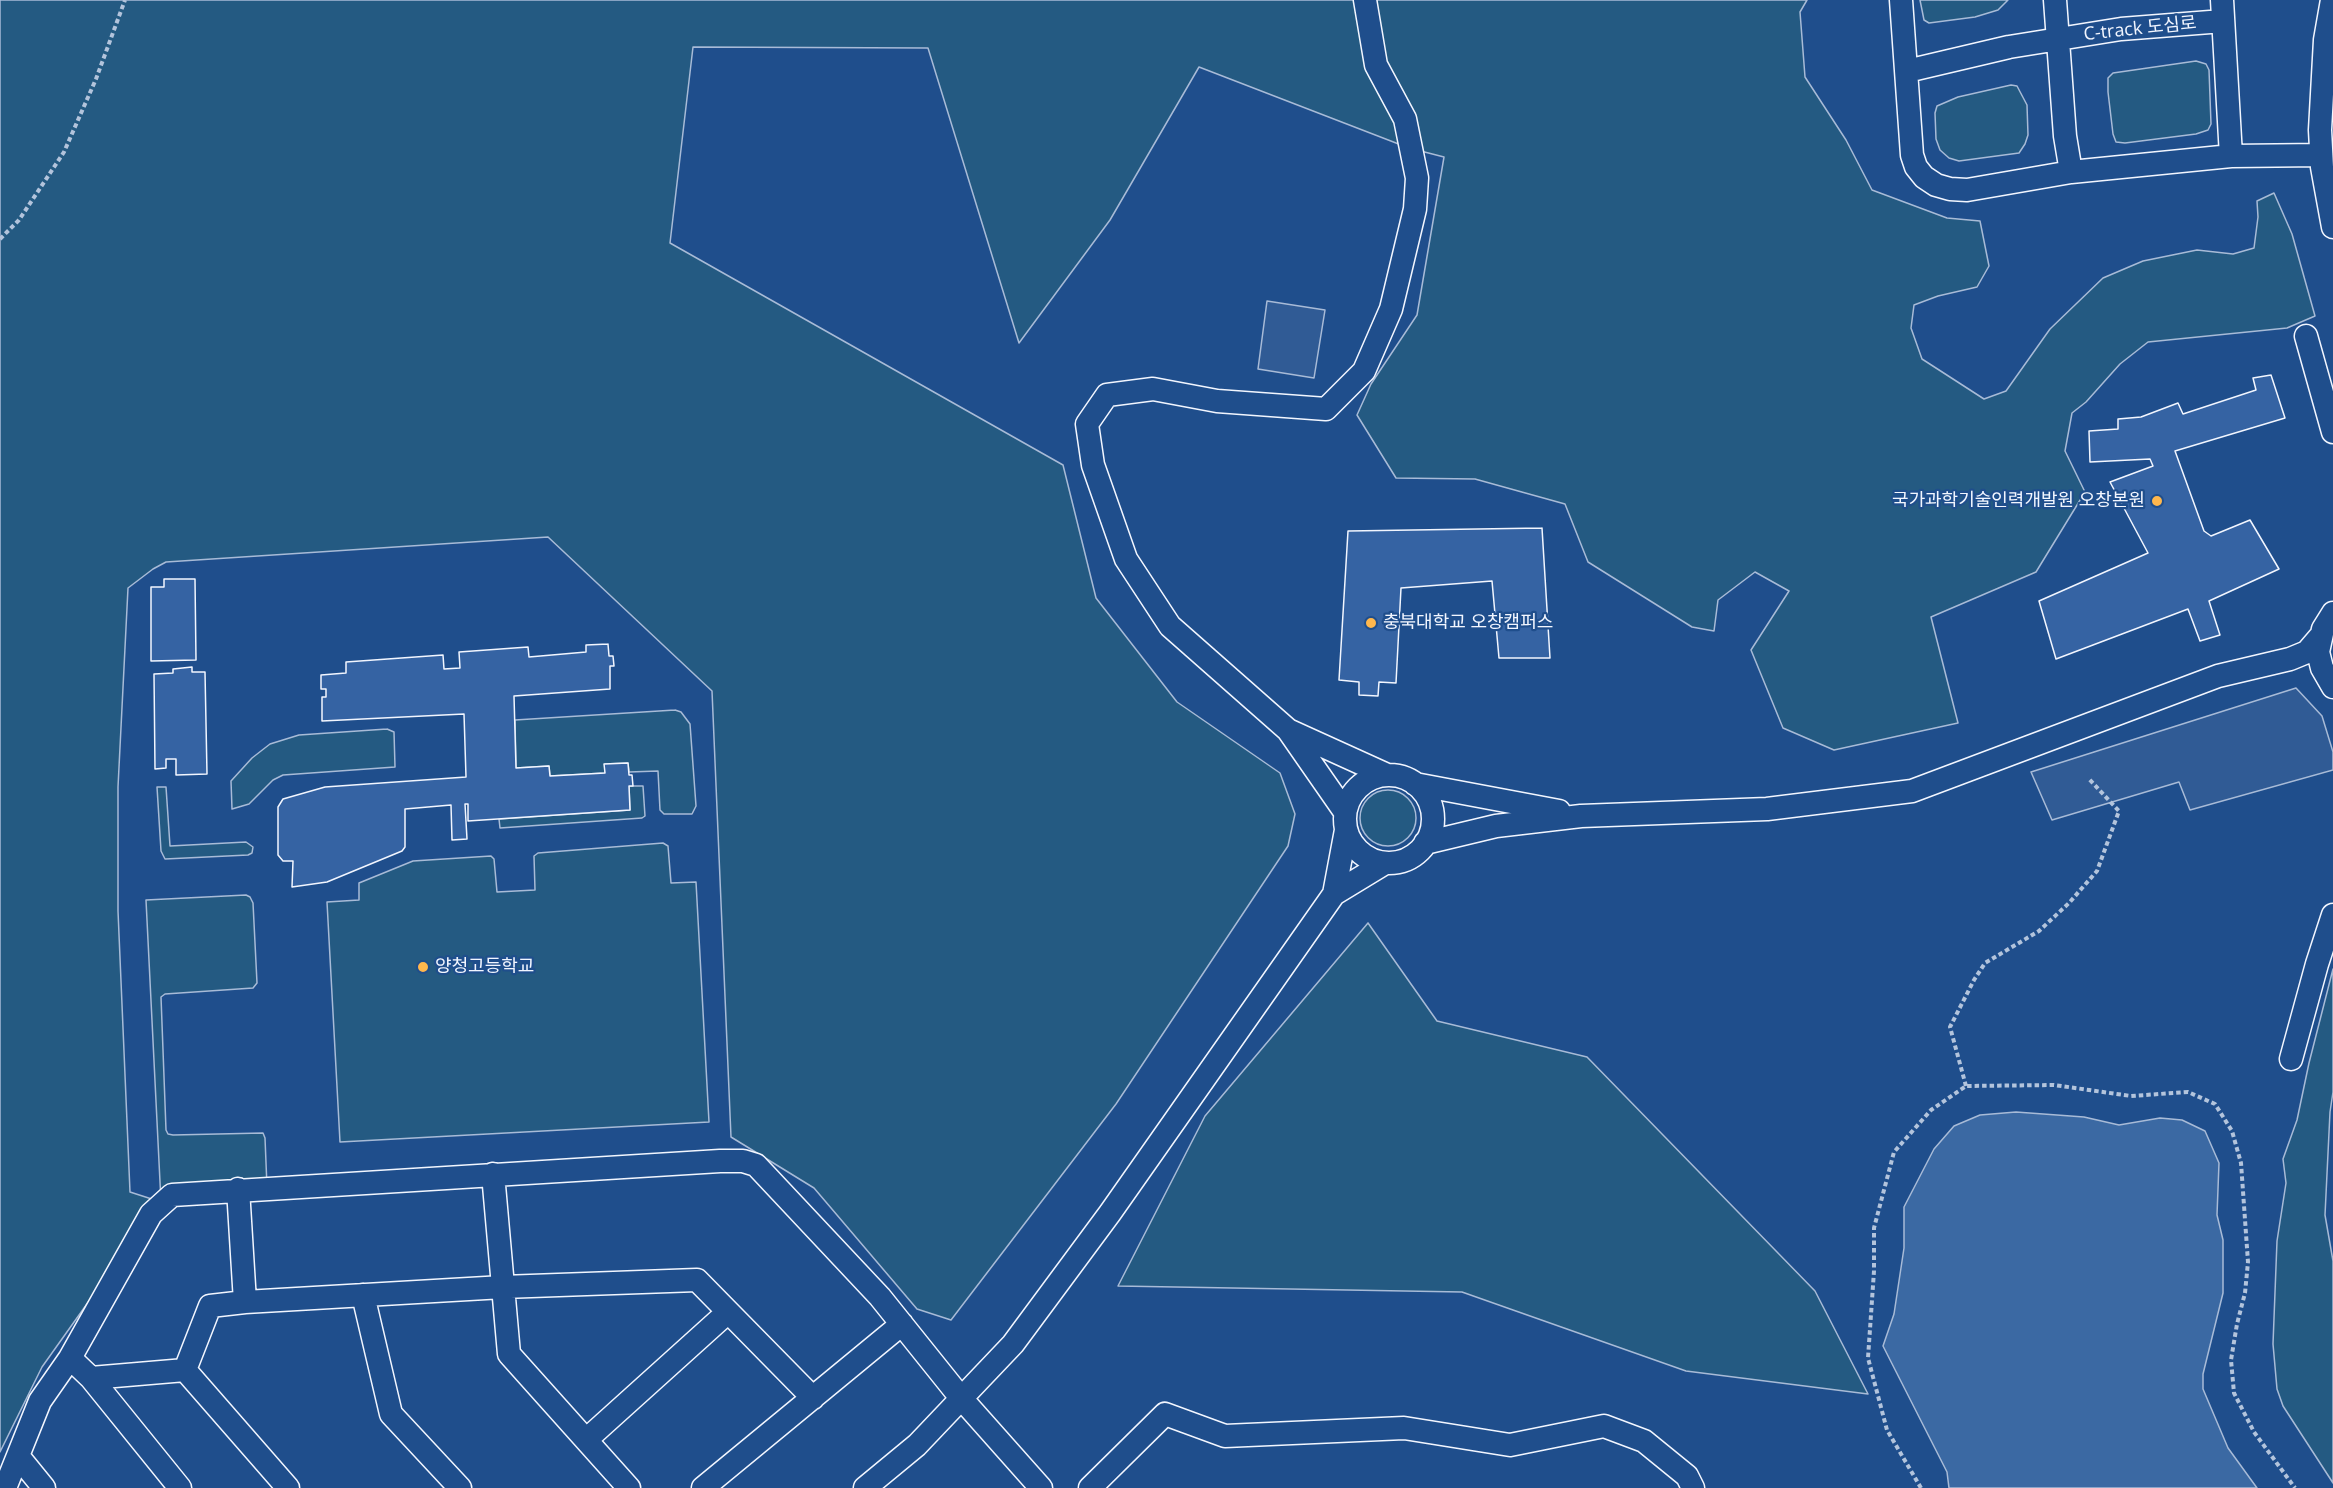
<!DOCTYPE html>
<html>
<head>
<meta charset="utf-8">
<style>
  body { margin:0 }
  canvas { display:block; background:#1f4e8c }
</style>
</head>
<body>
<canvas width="2333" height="1488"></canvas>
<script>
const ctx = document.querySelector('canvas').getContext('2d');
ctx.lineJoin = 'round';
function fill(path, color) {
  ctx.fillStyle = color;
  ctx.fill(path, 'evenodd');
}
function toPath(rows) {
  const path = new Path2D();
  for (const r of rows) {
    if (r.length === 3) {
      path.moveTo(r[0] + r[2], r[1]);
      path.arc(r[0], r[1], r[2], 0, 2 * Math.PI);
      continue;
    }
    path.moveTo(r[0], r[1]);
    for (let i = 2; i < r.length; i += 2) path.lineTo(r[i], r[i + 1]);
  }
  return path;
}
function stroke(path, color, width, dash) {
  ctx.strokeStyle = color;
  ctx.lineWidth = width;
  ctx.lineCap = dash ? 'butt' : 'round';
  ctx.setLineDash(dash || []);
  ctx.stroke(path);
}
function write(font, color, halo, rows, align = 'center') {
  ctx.font = font + ' "Open Sans","Noto Sans KR",sans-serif';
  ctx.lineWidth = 4.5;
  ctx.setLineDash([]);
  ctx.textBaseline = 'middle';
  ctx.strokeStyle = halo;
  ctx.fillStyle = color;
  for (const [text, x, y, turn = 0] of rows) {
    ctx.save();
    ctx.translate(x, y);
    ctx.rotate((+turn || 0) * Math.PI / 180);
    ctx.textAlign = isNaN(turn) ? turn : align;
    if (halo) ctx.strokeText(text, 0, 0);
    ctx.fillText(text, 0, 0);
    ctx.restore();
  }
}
const green = toPath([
  [0,0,1807,0,1800,12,1805,77,1846,140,1872,190,1947,218,1980,221,1989,266,1977,287,1938,296,1914,305,1911,328,1922,359,1984,399,2006,391,2050,329,2103,278,2143,261,2197,250,2233,254,2254,248,2258,217,2257,201,2274,193,2292,234,2315,316,2287,328,2148,342,2120,364,2086,402,2072,413,2065,451,2085,492,2036,572,1931,617,1958,723,1834,750,1783,728,1751,650,1789,591,1755,572,1718,600,1714,631,1692,627,1588,562,1565,504,1475,479,1396,478,1357,415,1371,384,1417,315,1444,157,1409,148,1199,67,1110,220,1019,343,928,48,693,47,670,243,1063,465,1096,598,1177,702,1280,773,1295,814,1288,846,1116,1104,951,1320,917,1309,814,1188,731,1137,712,691,548,537,166,562,153,569,128,588,118,787,118,911,130,1192,161,1202,146,900,246,895,250,897,253,903,257,983,253,988,165,994,161,997,166,1130,168,1134,173,1135,263,1133,265,1138,267,1187,191,1192,151,1214,42,1367,0,1452,0,0],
  [1920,0,2008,0,1998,10,1975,17,1929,23,1924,20,1920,0],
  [2196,61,2206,64,2209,70,2211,124,2208,130,2196,134,2125,143,2116,142,2113,134,2108,92,2108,78,2113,73,2196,61],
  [2011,85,2017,86,2027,105,2028,135,2025,144,2019,153,1959,161,1949,158,1940,150,1936,139,1935,113,1937,106,1958,97,2011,85],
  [675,710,681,712,690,724,696,806,692,814,664,814,660,810,658,771,629,772,628,763,605,764,605,773,550,776,549,766,516,768,515,720,675,710],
  [387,729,394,732,395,767,283,775,273,780,249,804,232,809,231,781,252,758,270,744,299,735,387,729],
  [629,786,643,786,645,816,642,818,500,828,499,819,630,810,629,786],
  [157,787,166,787,170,846,246,842,253,847,252,853,248,855,165,859,161,851,157,787],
  [1388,818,28],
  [663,843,668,846,671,883,696,882,709,1122,340,1142,327,902,359,900,359,883,413,861,491,856,494,859,497,892,535,890,534,856,538,853,663,843],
  [1368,923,1437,1021,1587,1057,1815,1291,1868,1394,1686,1371,1462,1292,1118,1286,1205,1116,1368,923],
  [2333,969,2333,1092,2330,1112,2325,1215,2333,1261,2333,1483,2283,1406,2277,1389,2273,1344,2277,1241,2286,1183,2283,1159,2297,1120,2309,1063,2333,969]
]);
fill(green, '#245a82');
stroke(green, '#a8bbd7', 1.5);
const parking = toPath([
  [1267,301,1325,310,1314,378,1258,369,1267,301],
  [2296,688,2322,716,2333,752,2333,770,2190,810,2179,782,2052,820,2031,772,2296,688]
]);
fill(parking, '#305b95');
stroke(parking, '#a8bbd7', 1.5);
const water = toPath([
  [2016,1112,2084,1117,2119,1125,2160,1118,2182,1120,2205,1131,2219,1163,2217,1215,2223,1240,2223,1293,2203,1374,2203,1389,2228,1448,2257,1488,1949,1488,1947,1472,1883,1346,1894,1314,1904,1248,1904,1207,1934,1149,1954,1126,1980,1115,2016,1112]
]);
fill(water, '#3b69a3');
stroke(water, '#a8bbd7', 1.5);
const building = toPath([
  [2271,375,2285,418,2175,451,2204,531,2211,536,2250,520,2279,569,2209,601,2220,635,2200,641,2188,609,2056,659,2039,601,2148,553,2110,482,2153,466,2150,459,2090,462,2089,431,2118,429,2118,419,2141,417,2178,403,2183,414,2256,390,2253,378,2271,375],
  [1542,528,1550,658,1499,658,1492,581,1401,588,1396,683,1379,682,1378,696,1359,695,1359,682,1339,680,1348,531,1542,528],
  [164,579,195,579,196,660,151,661,151,587,164,587,164,579],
  [608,644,609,656,613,656,614,666,610,666,610,689,514,696,516,768,549,766,550,776,605,773,604,764,628,763,629,775,632,775,633,786,629,786,630,810,468,821,468,804,465,804,467,839,452,840,451,805,405,809,405,847,402,851,327,882,292,887,293,861,283,861,278,855,278,807,283,799,325,787,466,777,464,714,322,721,322,697,326,697,326,689,321,689,321,675,346,673,346,662,443,655,444,669,460,668,459,652,528,647,529,657,586,652,586,645,608,644],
  [192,667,192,672,205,672,207,774,176,775,176,759,166,759,166,768,155,769,154,674,173,673,173,669,192,667]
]);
fill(building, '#3563a3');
stroke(building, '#f2f6ff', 1.5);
const minor = toPath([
  [1901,0,1912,155,1916,167,1924,177,1936,185,1950,189,1967,190,2071,172,2231,156,2321,155],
  [2055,0,2065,136,2071,172],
  [2222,0,2231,156],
  [2332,0,2325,40,2320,130,2322,167,2333,227],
  [1907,71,2009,47,2121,29,2223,21],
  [2306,336,2333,432],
  [2333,613,2323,629,2318,652,2322,668,2333,687],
  [1290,731,1387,775],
  [1389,819,44],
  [1415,784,1559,811],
  [1345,812,1288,730,1170,626,1126,559,1093,465,1087,424,1107,395,1153,389,1217,401,1326,409,1364,371,1391,309,1415,209,1417,178,1405,119,1376,65,1365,0],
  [1425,843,1496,826,1581,816,1767,809,1912,791,2218,676,2290,659,2307,652,2319,638],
  [1334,894,1346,830],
  [2291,1059,2317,964,2333,915],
  [493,1174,509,1354,629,1488],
  [363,1295,391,1414,460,1488],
  [245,1302,503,1287,697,1280,813,1398],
  [185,1370,210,1306,245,1302,238,1189],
  [91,1378,185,1370,288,1488],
  [586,1440,728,1312],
  [18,1456,44,1488],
  [5,1488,40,1401,70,1358],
  [180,1488,91,1378,70,1358,151,1214,172,1195,720,1161,743,1161,756,1165,880,1297,961,1398,1041,1488],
  [703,1488,902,1324],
  [865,1488,917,1445,1013,1344,1110,1213,1334,894,1385,863],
  [1090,1488,1165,1414,1225,1436,1404,1428,1510,1445,1604,1426,1644,1441,1687,1476,1693,1488]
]);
stroke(minor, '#f2f6ff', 25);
stroke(toPath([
  [0,239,19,220,64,152,96,79,125,0],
  [1966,1086,1950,1027,1974,980,1985,963,2039,931,2069,903,2097,871,2119,811,2089,779],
  [1921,1488,1887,1430,1868,1358,1874,1271,1874,1228,1894,1152,1931,1110,1966,1086,2054,1085,2131,1096,2188,1092,2215,1104,2232,1131,2241,1163,2248,1262,2245,1293,2237,1324,2231,1360,2234,1393,2254,1432,2295,1488]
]), '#b3c4dc', 4, [4.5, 3]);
stroke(minor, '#1f4e8c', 22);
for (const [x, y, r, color] of [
  [2157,501,6,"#ffb74d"],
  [1371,623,6,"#ffb74d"],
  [423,967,6,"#ffb74d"]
]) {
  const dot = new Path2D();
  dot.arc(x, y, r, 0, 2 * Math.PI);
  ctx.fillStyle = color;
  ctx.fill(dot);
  stroke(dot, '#1f4e8c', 2);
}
write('18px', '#f2f6ff', '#1f4e8c', [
  ["C-track 도심로",2140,29,-6]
]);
write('18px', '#f2f6ff', '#1f4e8c', [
  ["국가과학기술인력개발원 오창본원",2145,501,"right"],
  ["충북대학교 오창캠퍼스",1383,623],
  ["양청고등학교",435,967]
], 'left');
</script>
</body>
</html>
